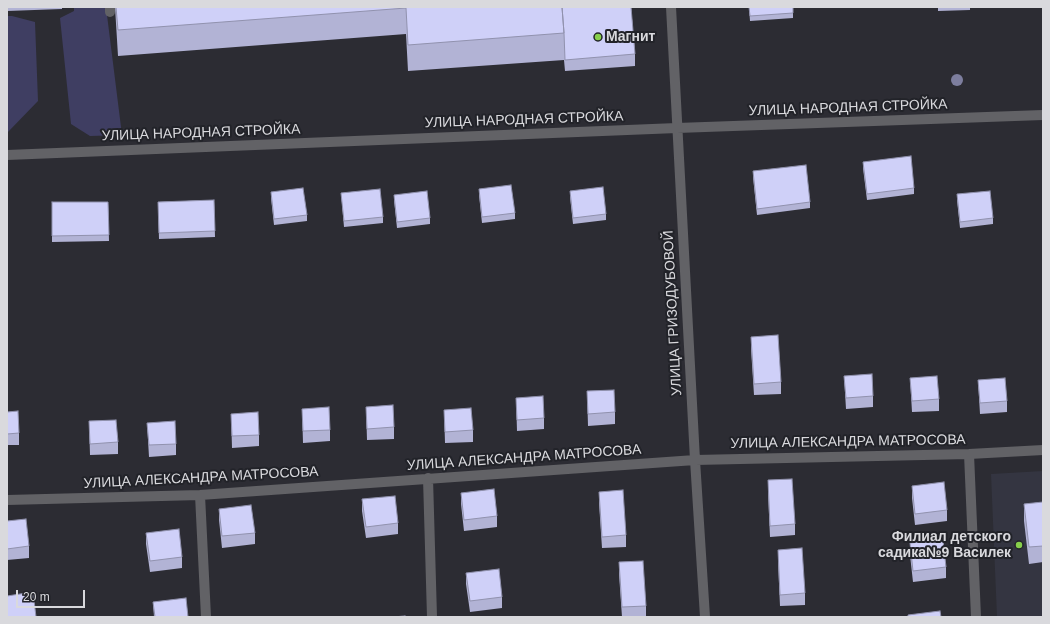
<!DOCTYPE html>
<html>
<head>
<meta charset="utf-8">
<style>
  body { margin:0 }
  #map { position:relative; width:1050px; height:624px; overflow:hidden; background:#2c2c33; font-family:Helvetica,sans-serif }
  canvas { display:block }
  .frame { position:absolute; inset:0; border:8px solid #d9d9dd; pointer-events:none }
  .scale { position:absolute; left:16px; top:590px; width:69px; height:18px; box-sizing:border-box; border:2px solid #d9d9dd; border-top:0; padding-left:5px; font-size:12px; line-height:14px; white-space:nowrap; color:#d9d9dd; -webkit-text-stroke:3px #222329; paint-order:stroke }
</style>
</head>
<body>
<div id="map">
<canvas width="1050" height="624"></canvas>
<div class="frame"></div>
<div class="scale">20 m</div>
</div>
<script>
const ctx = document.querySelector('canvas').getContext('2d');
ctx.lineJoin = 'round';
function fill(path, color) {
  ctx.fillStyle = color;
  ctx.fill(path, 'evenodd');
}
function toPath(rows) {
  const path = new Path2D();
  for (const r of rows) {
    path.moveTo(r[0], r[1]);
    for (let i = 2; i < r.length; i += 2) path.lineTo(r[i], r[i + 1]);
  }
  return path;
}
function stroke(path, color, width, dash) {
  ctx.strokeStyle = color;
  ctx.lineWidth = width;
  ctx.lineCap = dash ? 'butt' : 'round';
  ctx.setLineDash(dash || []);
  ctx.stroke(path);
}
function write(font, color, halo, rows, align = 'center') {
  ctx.font = font + ' Helvetica,sans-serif';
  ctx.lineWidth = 4;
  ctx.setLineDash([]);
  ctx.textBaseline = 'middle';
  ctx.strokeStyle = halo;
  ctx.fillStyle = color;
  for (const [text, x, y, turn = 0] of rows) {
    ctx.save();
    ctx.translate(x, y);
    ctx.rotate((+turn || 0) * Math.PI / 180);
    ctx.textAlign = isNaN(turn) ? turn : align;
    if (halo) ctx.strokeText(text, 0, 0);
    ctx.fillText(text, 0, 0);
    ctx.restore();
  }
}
fill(toPath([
  [1043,471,1043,617,997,617,991,474]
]), '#343541');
fill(toPath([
  [74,7,106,7,122,135,90,136,71,124,60,18,74,11],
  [7,16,12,16,35,22,38,101,7,133]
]), '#3f3e62');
stroke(toPath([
  [110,7,110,12]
]), '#626266', 10);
stroke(toPath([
  [671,7,695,460,705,617],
  [7,155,677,128,1043,115],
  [969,454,976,617],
  [428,478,432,617],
  [200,495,206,617],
  [7,500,200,495,695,460,969,454,1043,450]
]), '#626266', 10);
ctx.fillStyle = '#7d7e9e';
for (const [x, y] of [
  [957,80]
]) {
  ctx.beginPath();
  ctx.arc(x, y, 6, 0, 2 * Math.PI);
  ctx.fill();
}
fill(toPath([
  [7,7,62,7,62,9,7,11],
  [115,7,631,7,635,54,635,66,565,71,564,60,408,71,406,34,118,56],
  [749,7,793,7,793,18,750,21],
  [938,7,970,7,970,10,938,11],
  [863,162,914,188,914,194,867,200,863,168],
  [753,171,810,202,810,208,757,215,753,177],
  [479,189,515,213,515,219,482,223,479,195],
  [570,191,606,214,606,220,573,224,570,197],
  [271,192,307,215,307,221,274,225,271,198],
  [341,193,383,217,383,223,344,227],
  [957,194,993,218,993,224,960,228,957,200],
  [394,195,430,218,430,224,397,228,394,200],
  [214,200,215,237,159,239,158,202],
  [52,202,108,202,109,241,52,242],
  [751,337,781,382,781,394,754,395,751,349],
  [844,376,873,396,873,407,846,409],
  [910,378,939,399,939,411,912,412],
  [978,380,1007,401,1007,412,980,414],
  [587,391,615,412,615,424,588,426],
  [516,398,544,418,544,429,517,431],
  [366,407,394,427,394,439,367,440],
  [302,409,330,430,330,441,303,443],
  [444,410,473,430,473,442,445,443],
  [7,412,19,433,19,445,7,445],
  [231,414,259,435,259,446,232,448],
  [89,421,118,442,118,454,90,455],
  [147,423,176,444,176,455,149,457],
  [768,480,795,524,795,535,770,537,768,492],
  [912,486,947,510,947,521,915,525,912,498],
  [599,492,626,535,626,547,602,548,599,503],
  [461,493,497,516,497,527,464,531,461,504],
  [362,499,398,523,398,534,366,538,362,511],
  [1043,502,1043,562,1029,564,1024,521,1024,504],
  [219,509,255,533,255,544,222,548,219,520],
  [7,521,29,546,29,558,7,560],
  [146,533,182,557,182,568,150,572,146,544],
  [910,543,946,567,946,578,913,582,910,555],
  [778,550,805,593,805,605,780,606,778,561],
  [619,562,646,606,646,617,622,617,619,574],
  [466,573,502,597,502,608,470,612,466,584],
  [153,602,188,617,154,617]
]), '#b2b3d5');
const building = toPath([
  [116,7,562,7,564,33,408,45,406,8,118,30,116,7],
  [562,7,631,7,635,54,565,60,564,33,562,7],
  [749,7,793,7,793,13,750,16,749,7],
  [911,156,914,188,867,194,863,162,911,156],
  [806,165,810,202,757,209,753,171,806,165],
  [511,185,515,213,482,217,479,189,511,185],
  [603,187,606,214,573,218,570,191,603,187],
  [303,188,307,215,274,219,271,192,303,188],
  [380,189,383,217,344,221,341,193,380,189],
  [427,191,430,218,397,222,394,195,427,191],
  [990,191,993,218,960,222,957,194,990,191],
  [214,200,215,231,159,233,158,202,214,200],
  [52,202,108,202,109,235,52,236,52,202],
  [778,335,781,382,754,384,751,337,778,335],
  [872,374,873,396,846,398,844,376,872,374],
  [937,376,939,399,912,401,910,378,937,376],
  [1005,378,1007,401,980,403,978,380,1005,378],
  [614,390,615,412,588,414,587,391,614,390],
  [543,396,544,418,517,420,516,398,543,396],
  [393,405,394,427,367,429,366,407,393,405],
  [329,407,330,430,303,431,302,409,329,407],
  [471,408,473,430,445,432,444,410,471,408],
  [18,411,19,433,7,434,7,412,18,411],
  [258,412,259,435,232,436,231,414,258,412],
  [116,420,118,442,90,444,89,421,116,420],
  [175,421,176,444,149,445,147,423,175,421],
  [792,479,795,524,770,526,768,480,792,479],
  [944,482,947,510,915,514,912,486,944,482],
  [494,489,497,516,464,520,461,493,494,489],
  [623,490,626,535,602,537,599,492,623,490],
  [395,496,398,523,366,527,362,499,395,496],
  [1043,502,1043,546,1029,547,1024,504,1043,502],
  [251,505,255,533,222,536,219,509,251,505],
  [26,519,29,546,7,549,7,521,26,519],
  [179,529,182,557,150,561,146,533,179,529],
  [943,540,946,567,913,571,910,543,943,540],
  [802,548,805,593,780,595,778,550,802,548],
  [643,561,646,606,622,607,619,562,643,561],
  [499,569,502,597,470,601,466,573,499,569],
  [33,592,36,617,7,617,7,596,33,592],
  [186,598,188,617,155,617,153,602,186,598],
  [940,611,941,617,908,617,908,615,940,611],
  [405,616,405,617,392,617,405,616]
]);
fill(building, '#cfd0f8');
stroke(building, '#9192ae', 1);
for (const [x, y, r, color] of [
  [598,37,4,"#87cf4b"],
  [1019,545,4,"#87cf4b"]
]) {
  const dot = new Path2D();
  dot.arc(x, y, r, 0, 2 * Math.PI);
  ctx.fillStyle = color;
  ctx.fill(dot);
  stroke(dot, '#222329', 1.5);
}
write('bold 14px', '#d9d9dd', '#222329', [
  ["Магнит",606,37],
  ["Филиал детского",1011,537,"right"],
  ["садика№9 Василек",1011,553,"right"]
], 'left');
write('14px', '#d9d9dd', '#222329', [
  ["УЛИЦА НАРОДНАЯ СТРОЙКА",848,108,-2],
  ["УЛИЦА НАРОДНАЯ СТРОЙКА",524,120,-2],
  ["УЛИЦА НАРОДНАЯ СТРОЙКА",201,133,-2],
  ["УЛИЦА ГРИЗОДУБОВОЙ",673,313,-93],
  ["УЛИЦА АЛЕКСАНДРА МАТРОСОВА",848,442,-1],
  ["УЛИЦА АЛЕКСАНДРА МАТРОСОВА",524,458,-4],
  ["УЛИЦА АЛЕКСАНДРА МАТРОСОВА",201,478,-3]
]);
</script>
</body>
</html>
